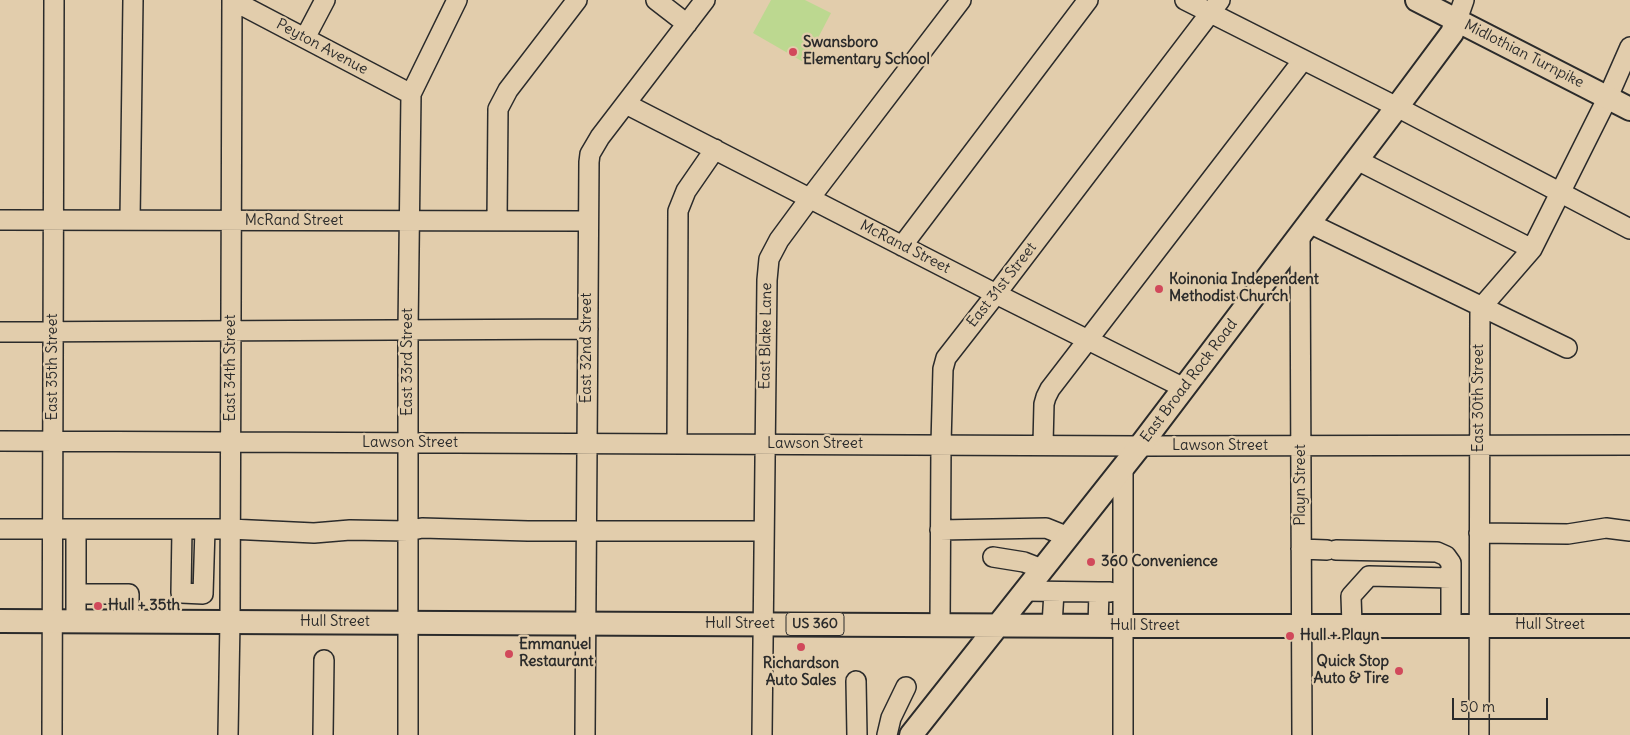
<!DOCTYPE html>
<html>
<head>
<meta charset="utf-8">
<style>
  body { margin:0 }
  #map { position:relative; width:1630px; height:735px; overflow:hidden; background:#e2cdac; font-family:Delius,sans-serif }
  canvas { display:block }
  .scale { position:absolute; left:1452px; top:698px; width:96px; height:22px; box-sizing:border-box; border:2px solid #2b2b2b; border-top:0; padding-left:6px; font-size:15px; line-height:18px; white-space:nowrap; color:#2b2b2b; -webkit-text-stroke:4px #e2cdac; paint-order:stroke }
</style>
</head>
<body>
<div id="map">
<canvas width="1630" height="735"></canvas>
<div class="scale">50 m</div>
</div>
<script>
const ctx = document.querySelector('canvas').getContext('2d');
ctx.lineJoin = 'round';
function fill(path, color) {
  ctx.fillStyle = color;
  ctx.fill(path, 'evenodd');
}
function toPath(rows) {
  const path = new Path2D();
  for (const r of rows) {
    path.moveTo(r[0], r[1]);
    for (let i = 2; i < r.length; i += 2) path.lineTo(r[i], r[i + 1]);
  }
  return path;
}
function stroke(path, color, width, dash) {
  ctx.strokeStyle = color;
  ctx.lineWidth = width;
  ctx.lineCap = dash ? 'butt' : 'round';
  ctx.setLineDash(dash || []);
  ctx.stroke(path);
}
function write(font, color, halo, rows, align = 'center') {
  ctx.font = font + ' Delius,sans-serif';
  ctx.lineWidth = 4.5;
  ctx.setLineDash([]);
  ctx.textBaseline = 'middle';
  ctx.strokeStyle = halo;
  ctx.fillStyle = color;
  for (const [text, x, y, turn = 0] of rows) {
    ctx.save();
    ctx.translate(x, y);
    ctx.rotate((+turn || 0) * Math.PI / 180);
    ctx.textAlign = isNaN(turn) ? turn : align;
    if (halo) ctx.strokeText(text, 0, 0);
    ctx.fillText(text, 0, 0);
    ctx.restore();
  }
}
fill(toPath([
  [771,0,805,0,831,13,805,63,753,33]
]), '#bcd890');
const minor = toPath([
  [232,0,411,94],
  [656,0,687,24],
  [1185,0,1397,107,1630,229],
  [1457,20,1464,0],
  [305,38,325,0],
  [626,104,996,294,1184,388],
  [1357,160,1532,249],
  [0,220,588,221],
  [130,220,133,0],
  [497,221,498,109,508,90,577,0],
  [1309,223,1567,348],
  [1300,236,1302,735],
  [902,246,1088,0],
  [0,332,588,329],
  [0,441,1140,446,1630,445],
  [677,444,678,211,686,191,715,149],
  [1043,444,1044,404,1046,397,1050,389,1303,60],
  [1123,469,1123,735],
  [0,529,76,529,76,622],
  [76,529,230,529,314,533,350,530,408,531,422,528,528,531,763,531],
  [182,529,181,593,203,594,205,529],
  [940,530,1046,528,1061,534,1066,539],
  [1479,533,1568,534,1606,528,1630,531],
  [1301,549,1327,550],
  [1336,550,1437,552,1446,556,1451,563,1451,578],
  [993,557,1024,562,1042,569],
  [1025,591,1099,592],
  [76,594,129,594,129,622],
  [940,625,941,444,943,369,946,358,996,294,1220,0],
  [1052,625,1054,592],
  [1352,625,1351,596,1369,576,1451,578,1451,625],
  [1098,626,1099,592,1110,592],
  [856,681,857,735],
  [52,735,54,0],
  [228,735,230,621,232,0],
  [323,735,324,660],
  [408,735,408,330,411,94,457,0],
  [585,735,589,162,590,154,600,137,705,0],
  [762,735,767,280,769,259,779,240,810,198,961,0],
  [887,735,891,718,906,687],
  [1479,735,1480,313,1486,302,1532,249,1608,97,1630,47]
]);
const major = toPath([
  [1417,0,1630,109],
  [0,621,1124,626,1630,626],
  [911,735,1140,446,1397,107,1452,33,1457,20]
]);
stroke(minor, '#2b2b2b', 22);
stroke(major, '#2b2b2b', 26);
stroke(minor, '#e2cdac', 19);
stroke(major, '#e2cdac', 22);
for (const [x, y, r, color] of [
  [793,52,5,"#d1495b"],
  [1159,289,5,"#d1495b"],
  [1091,562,5,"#d1495b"],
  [98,606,5,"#d1495b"],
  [1290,636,5,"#d1495b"],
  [801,647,5,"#d1495b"],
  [509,654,5,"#d1495b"],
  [1399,671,5,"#d1495b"]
]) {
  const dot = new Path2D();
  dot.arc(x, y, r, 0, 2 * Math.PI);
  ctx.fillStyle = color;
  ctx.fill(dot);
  stroke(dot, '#e2cdac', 2);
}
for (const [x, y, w] of [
  [815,624,58]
]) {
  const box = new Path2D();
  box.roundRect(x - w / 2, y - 11.5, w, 23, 4);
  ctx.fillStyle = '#e2cdac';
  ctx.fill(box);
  stroke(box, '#2b2b2b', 1);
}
write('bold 14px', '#2b2b2b', null, [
  ["US 360",815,624]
]);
write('bold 15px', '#2b2b2b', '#e2cdac', [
  ["Swansboro",803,43],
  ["Elementary School",803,60],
  ["Koinonia Independent",1169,280],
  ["Methodist Church",1169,297],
  ["360 Convenience",1101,562],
  ["Hull + 35th",108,606],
  ["Hull + Playn",1300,636],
  ["Emmanuel",519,645],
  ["Restaurant",519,662],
  ["Quick Stop",1389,662,"right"],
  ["Auto & Tire",1389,679,"right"],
  ["Richardson",801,664,"center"],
  ["Auto Sales",801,681,"center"]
], 'left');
write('15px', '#2b2b2b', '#e2cdac', [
  ["Peyton Avenue",322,47,28],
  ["Midlothian Turnpike",1524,54,27],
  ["McRand Street",294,221],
  ["McRand Street",905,247,27],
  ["East 31st Street",1002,285,-52],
  ["East Blake Lane",766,336,-89],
  ["East 32nd Street",587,348,-90],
  ["East 33rd Street",408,362,-90],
  ["East 35th Street",53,367,-90],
  ["East 34th Street",231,368,-90],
  ["East Broad Rock Road",1189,381,-53],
  ["East 30th Street",1479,398,-90],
  ["Lawson Street",410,443],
  ["Lawson Street",815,444],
  ["Lawson Street",1220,446],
  ["Playn Street",1301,485,-90],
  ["Hull Street",335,622],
  ["Hull Street",740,624],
  ["Hull Street",1550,625],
  ["Hull Street",1145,626]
]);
</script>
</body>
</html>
